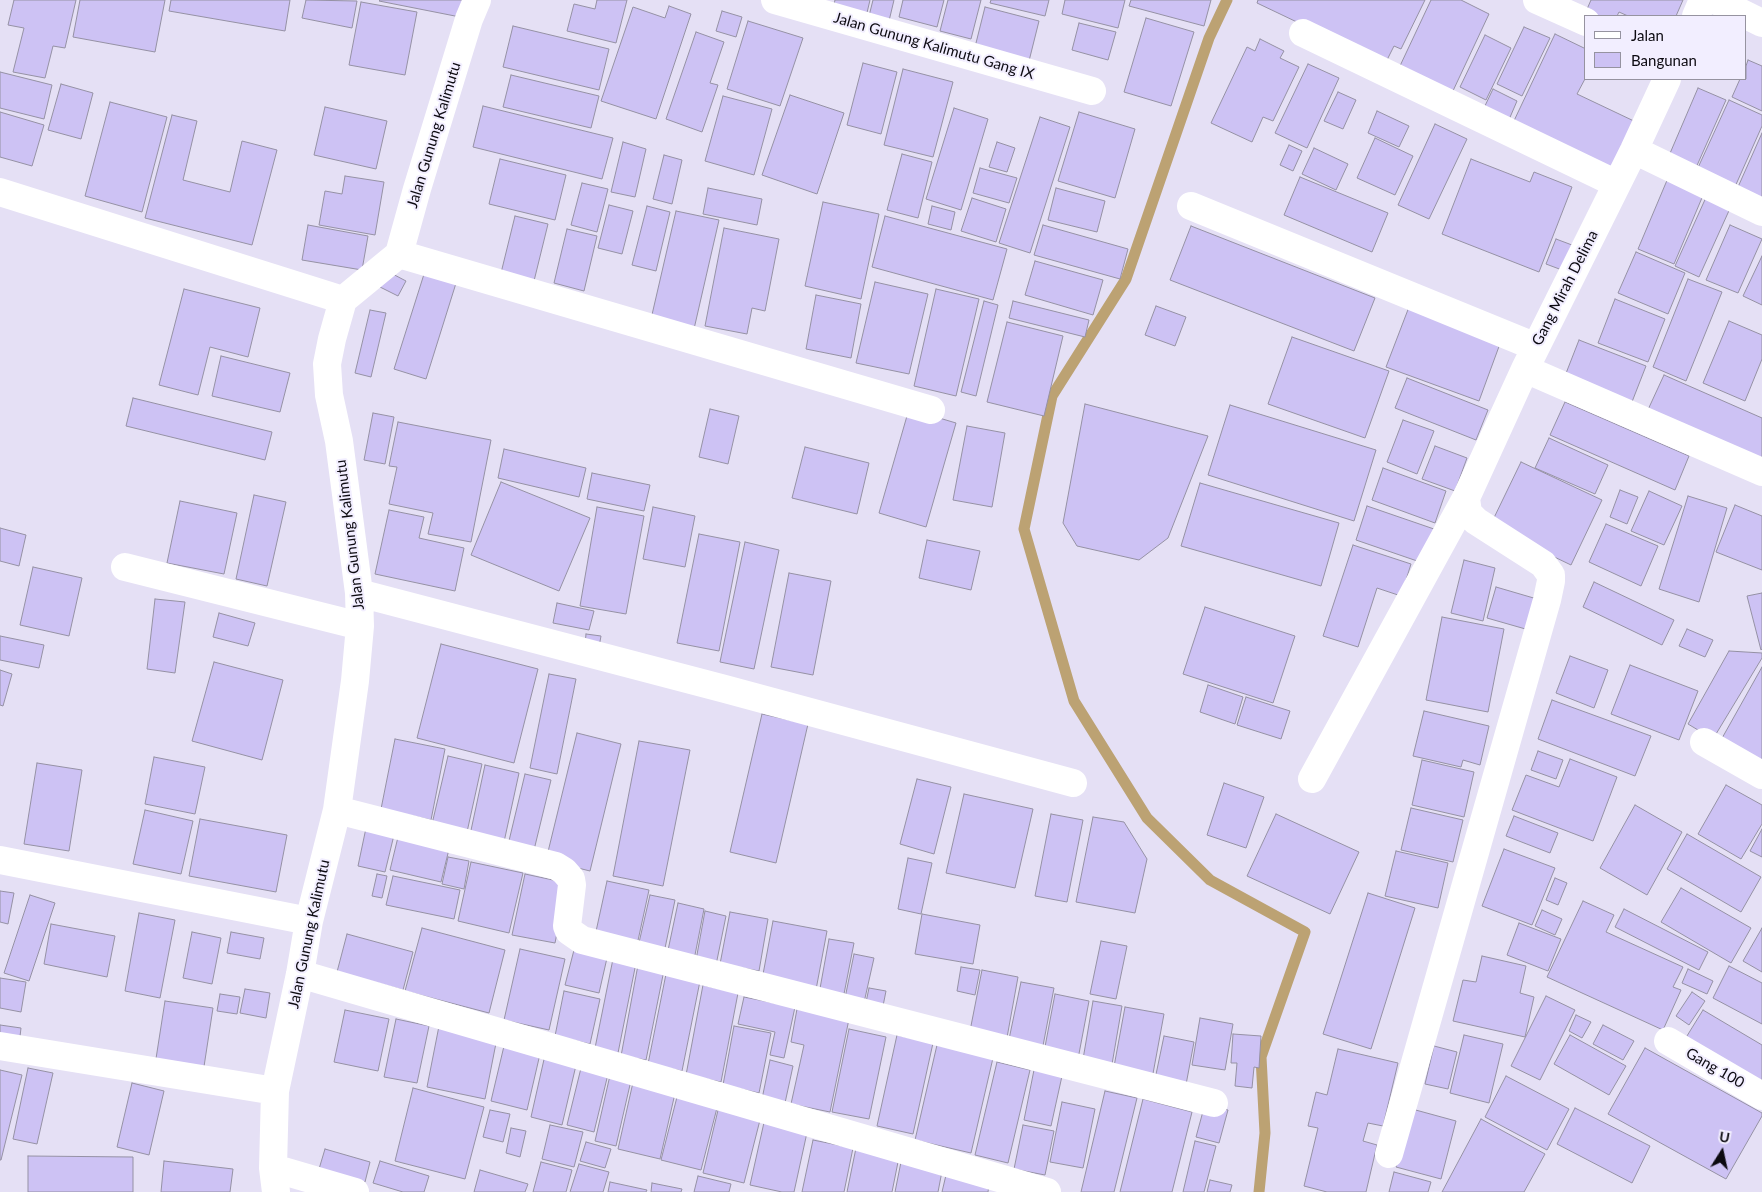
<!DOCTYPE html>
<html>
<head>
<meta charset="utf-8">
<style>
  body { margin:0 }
  #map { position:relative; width:1762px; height:1192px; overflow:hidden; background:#e5e0f5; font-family:Lato,sans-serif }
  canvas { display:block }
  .legend { position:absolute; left:1584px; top:15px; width:162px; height:65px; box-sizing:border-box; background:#f2eeff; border:1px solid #9693a0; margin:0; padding:6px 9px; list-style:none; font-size:15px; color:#0c0a11 }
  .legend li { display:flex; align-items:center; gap:10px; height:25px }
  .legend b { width:25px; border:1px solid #9693a0 }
  .north { position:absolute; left:1697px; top:1127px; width:50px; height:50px; -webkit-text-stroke:4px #f2eeff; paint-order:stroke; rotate:10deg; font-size:14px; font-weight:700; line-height:20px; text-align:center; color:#0c0a11 }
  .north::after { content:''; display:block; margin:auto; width:18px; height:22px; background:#0c0a11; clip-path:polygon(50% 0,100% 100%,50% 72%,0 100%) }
</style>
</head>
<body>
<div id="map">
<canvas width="1762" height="1192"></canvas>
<ul class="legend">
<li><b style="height:6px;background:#fff"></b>Jalan</li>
<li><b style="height:14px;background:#cdc2f4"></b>Bangunan</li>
</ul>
<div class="north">U</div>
</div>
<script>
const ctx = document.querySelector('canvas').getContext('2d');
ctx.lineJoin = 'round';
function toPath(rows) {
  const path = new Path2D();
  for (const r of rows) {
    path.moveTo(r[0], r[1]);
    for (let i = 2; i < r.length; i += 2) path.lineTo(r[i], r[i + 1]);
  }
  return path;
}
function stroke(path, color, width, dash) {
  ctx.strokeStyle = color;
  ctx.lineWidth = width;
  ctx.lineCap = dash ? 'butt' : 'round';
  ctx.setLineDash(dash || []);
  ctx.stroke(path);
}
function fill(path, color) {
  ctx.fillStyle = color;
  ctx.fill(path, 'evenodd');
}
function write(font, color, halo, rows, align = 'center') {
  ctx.font = font + ' Lato,sans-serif';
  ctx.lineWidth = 4;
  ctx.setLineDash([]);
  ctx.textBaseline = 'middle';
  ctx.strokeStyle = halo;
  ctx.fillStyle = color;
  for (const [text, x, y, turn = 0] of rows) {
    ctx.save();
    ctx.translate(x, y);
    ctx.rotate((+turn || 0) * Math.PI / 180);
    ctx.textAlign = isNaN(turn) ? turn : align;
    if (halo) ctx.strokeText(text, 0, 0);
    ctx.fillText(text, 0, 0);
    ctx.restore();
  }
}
stroke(toPath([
  [1227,0,1209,38,1126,279,1052,396,1024,529,1074,701,1147,818,1210,880,1305,932,1261,1057,1265,1133,1259,1192]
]), '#bca273', 11);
const building = toPath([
  [14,0,76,0,65,48,53,46,45,78,13,72,24,28,8,25,14,0],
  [80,0,165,0,155,52,73,37,80,0],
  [171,0,290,0,285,31,169,11,171,0],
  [306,0,357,1,352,28,302,18,306,0],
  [380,0,463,0,460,17,379,1,380,0],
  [597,0,627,0,616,43,567,31,574,4,595,9,597,0],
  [835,0,870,0,866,17,833,9,835,0],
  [873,0,894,0,889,21,869,16,873,0],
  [903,0,944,0,937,27,899,17,903,0],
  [948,0,981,0,971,39,940,31,948,0],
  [991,0,1049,0,1045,16,990,3,991,0],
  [1065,0,1125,0,1118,28,1062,14,1065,0],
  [1131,0,1211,0,1204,26,1129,6,1131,0],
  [1258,0,1425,0,1401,49,1394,46,1385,64,1257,3,1258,0],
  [1431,0,1461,0,1489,14,1452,93,1399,68,1431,0],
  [1591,0,1683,0,1676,16,1628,16,1619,12,1617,16,1584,16,1591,0],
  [361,2,417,12,405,75,349,65,361,2],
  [669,6,691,14,656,119,601,101,633,7,665,18,669,6],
  [985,7,1039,21,1027,69,973,55,985,7],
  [722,11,742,17,736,37,716,31,722,11],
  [1146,18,1194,32,1171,106,1124,92,1146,18],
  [748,21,803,38,780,106,727,89,748,21],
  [1079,23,1116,32,1108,60,1072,50,1079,23],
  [513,26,609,49,599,90,503,67,513,26],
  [1524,27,1550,38,1522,96,1497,84,1524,27],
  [696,32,724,42,710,83,718,85,702,132,666,119,696,32],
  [1555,34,1586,49,1586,77,1577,94,1636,122,1612,173,1512,125,1555,34],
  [1485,35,1511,48,1486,100,1460,87,1485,35],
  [1260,39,1284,51,1280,58,1299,67,1273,121,1263,117,1252,142,1211,123,1247,47,1255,51,1260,39],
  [1748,60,1762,66,1762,111,1732,97,1740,79,1746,79,1746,66,1748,60],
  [863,63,897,72,881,134,847,125,863,63],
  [1308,64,1339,78,1307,148,1275,133,1308,64],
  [903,69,953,82,933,157,884,145,903,69],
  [0,72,52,85,44,119,0,108,0,72],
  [511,75,599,96,591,128,503,107,511,75],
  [61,84,93,93,81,139,48,130,61,84],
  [1698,88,1726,100,1695,170,1668,158,1698,88],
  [1493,89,1517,101,1508,122,1483,110,1493,89],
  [1338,92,1356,100,1343,129,1324,121,1338,92],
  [790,95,844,113,817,194,762,175,790,95],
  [723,96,772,109,754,175,705,161,723,96],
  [1729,100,1762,115,1762,126,1734,189,1696,172,1729,100],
  [110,102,167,117,142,212,85,196,110,102],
  [483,106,613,138,602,179,473,147,483,106],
  [325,107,387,121,376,169,314,155,325,107],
  [954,108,988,119,961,210,926,199,954,108],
  [1377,111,1409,126,1399,147,1368,133,1377,111],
  [0,112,44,125,32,166,0,157,0,112],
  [1079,112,1135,129,1115,198,1058,181,1079,112],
  [172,115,197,121,183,180,230,192,242,141,277,150,252,245,145,218,172,115],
  [1040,117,1070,127,1030,253,999,243,1040,117],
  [1435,124,1467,139,1429,219,1398,205,1435,124],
  [1762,133,1762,198,1738,187,1762,133],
  [1375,138,1413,156,1395,195,1357,178,1375,138],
  [623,142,646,149,635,197,611,192,623,142],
  [997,142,1015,148,1007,172,989,167,997,142],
  [1289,145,1302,151,1293,171,1280,165,1289,145],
  [1314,148,1348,164,1336,190,1302,174,1314,148],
  [902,154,932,162,918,218,887,210,902,154],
  [664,155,682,160,672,204,653,199,664,155],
  [500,159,566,175,555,220,489,204,500,159],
  [1471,159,1530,182,1534,172,1572,187,1539,272,1442,234,1471,159],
  [980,168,1017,178,1009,203,973,193,980,168],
  [345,176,384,182,375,235,319,225,325,191,342,194,345,176],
  [1300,177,1388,213,1372,252,1284,215,1300,177],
  [1668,178,1704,193,1674,264,1638,249,1668,178],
  [582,183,608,189,597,232,571,225,582,183],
  [708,188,762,199,757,225,703,214,708,188],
  [1056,188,1105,201,1097,232,1048,220,1056,188],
  [1708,193,1732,204,1699,277,1675,266,1708,193],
  [972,198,1006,209,996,242,961,231,972,198],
  [823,202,879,214,861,299,805,286,823,202],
  [609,205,633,211,622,254,598,248,609,205],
  [647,206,670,212,656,271,632,265,647,206],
  [932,206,955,212,951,230,928,224,932,206],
  [676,211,719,220,694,329,651,319,676,211],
  [515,216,548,224,534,281,501,273,515,216],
  [885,216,1007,249,993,300,872,267,885,216],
  [308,225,368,236,362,270,302,260,308,225],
  [1043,225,1128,249,1120,279,1034,255,1043,225],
  [1730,225,1762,239,1738,293,1706,280,1730,225],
  [1191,226,1375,298,1354,351,1170,280,1191,226],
  [724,228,779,239,765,311,752,308,747,334,705,326,724,228],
  [567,229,597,236,584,291,554,283,567,229],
  [1556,239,1572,245,1562,270,1546,264,1556,239],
  [1636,252,1685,273,1668,314,1618,293,1636,252],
  [1762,256,1762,305,1743,296,1762,256],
  [1035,261,1103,280,1093,315,1025,295,1035,261],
  [387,271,406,281,398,296,380,287,387,271],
  [425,271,457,280,426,379,394,369,425,271],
  [1688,279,1722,292,1686,381,1653,367,1688,279],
  [875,282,928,294,909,374,856,363,875,282],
  [184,289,260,308,248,357,210,347,198,395,159,385,184,289],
  [936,289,979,299,956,396,914,386,936,289],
  [816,295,861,304,851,358,806,349,816,295],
  [1615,299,1665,319,1648,362,1598,343,1615,299],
  [984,301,998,305,976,396,961,392,984,301],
  [1013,301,1089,320,1085,337,1009,318,1013,301],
  [1156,306,1186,317,1175,346,1145,335,1156,306],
  [1409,307,1501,341,1479,401,1386,367,1409,307],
  [370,310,386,313,371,377,355,373,370,310],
  [1729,321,1762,335,1762,359,1745,401,1703,383,1729,321],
  [1007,322,1063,336,1044,416,987,402,1007,322],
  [1292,337,1389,371,1365,438,1268,404,1292,337],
  [1579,340,1646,366,1630,407,1563,381,1579,340],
  [221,356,290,373,280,412,212,396,221,356],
  [1664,375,1762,418,1762,466,1646,414,1664,375],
  [1407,378,1488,410,1476,440,1395,408,1407,378],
  [133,398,272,432,265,460,126,426,133,398],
  [1565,402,1689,456,1675,490,1550,435,1565,402],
  [1085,404,1208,436,1168,538,1139,560,1077,546,1063,523,1085,404],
  [1230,405,1376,450,1354,521,1208,475,1230,405],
  [710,409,739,416,728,464,699,457,710,409],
  [909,409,956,423,926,527,879,513,909,409],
  [373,413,394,417,385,464,364,460,373,413],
  [1403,420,1434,431,1417,474,1387,462,1403,420],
  [398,422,491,440,471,542,428,534,433,513,389,504,397,467,389,466,398,422],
  [967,426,1005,433,992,507,953,500,967,426],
  [1549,438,1608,465,1595,494,1535,468,1549,438],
  [1435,446,1467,458,1455,491,1422,479,1435,446],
  [805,447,869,463,857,514,792,498,805,447],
  [504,449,586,468,579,497,498,478,504,449],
  [1521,462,1602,500,1571,565,1490,526,1521,462],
  [1383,468,1446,491,1435,523,1372,500,1383,468],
  [592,473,650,485,644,511,587,499,592,473],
  [501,482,590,518,559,591,471,555,501,482],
  [1200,483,1339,523,1321,586,1181,546,1200,483],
  [1620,490,1638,497,1627,524,1610,517,1620,490],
  [1649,491,1682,506,1664,545,1631,531,1649,491],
  [254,495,286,502,267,586,236,579,254,495],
  [1688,496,1727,508,1699,602,1659,589,1688,496],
  [180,501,237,513,224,574,167,563,180,501],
  [1735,505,1762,516,1762,570,1716,552,1735,505],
  [1367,506,1434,529,1423,563,1356,540,1367,506],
  [597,507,644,516,626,614,580,606,597,507],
  [653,507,695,516,685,567,643,559,653,507],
  [389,510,424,517,419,538,464,548,455,591,375,574,389,510],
  [1606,524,1658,546,1641,586,1589,562,1606,524],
  [0,528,26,535,19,566,0,561,0,528],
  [699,534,740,542,719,651,677,643,699,534],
  [927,540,980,551,971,590,919,578,927,540],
  [745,542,779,550,754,669,720,662,745,542],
  [1353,545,1411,564,1401,596,1377,588,1358,647,1323,636,1353,545],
  [1464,560,1495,568,1483,621,1451,613,1464,560],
  [33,567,82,578,69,636,20,625,33,567],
  [789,573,831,581,813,675,771,667,789,573],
  [1594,582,1674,620,1662,645,1583,607,1594,582],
  [1496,587,1537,599,1529,630,1487,618,1496,587],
  [1762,593,1762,649,1761,650,1747,596,1762,593],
  [155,599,185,602,175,673,147,669,155,599],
  [557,603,594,611,589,630,553,623,557,603],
  [1205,607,1295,636,1273,703,1183,674,1205,607],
  [219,613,255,623,248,646,213,637,219,613],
  [1442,617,1504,629,1488,712,1426,700,1442,617],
  [1687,629,1713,640,1705,657,1679,646,1687,629],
  [586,634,601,636,599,647,585,645,586,634],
  [0,636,44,645,39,668,0,660,0,636],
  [441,644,538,669,514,763,417,738,441,644],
  [1729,651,1762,653,1762,658,1713,739,1688,724,1729,651],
  [1570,656,1608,670,1594,708,1556,693,1570,656],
  [214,662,283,680,262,760,192,741,214,662],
  [1630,665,1698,691,1679,740,1611,714,1630,665],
  [1762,667,1762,765,1721,740,1762,667],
  [0,670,12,674,3,706,0,705,0,670],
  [549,674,576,679,557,774,530,768,549,674],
  [1208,685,1243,697,1235,724,1200,712,1208,685],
  [1246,697,1290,711,1281,739,1237,725,1246,697],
  [1552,700,1651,736,1635,776,1538,739,1552,700],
  [1424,711,1489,726,1480,765,1463,760,1461,767,1413,756,1424,711],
  [762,714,808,724,776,863,730,852,762,714],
  [577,733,621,744,590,871,546,860,577,733],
  [395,739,445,749,431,820,381,809,395,739],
  [639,741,690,750,663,886,613,876,639,741],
  [1538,751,1563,760,1556,779,1531,770,1538,751],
  [448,756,482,764,467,832,432,824,448,756],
  [154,757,205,767,195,814,145,804,154,757],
  [1570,759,1617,777,1593,841,1512,810,1526,775,1559,787,1570,759],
  [1422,760,1474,772,1464,817,1412,805,1422,760],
  [37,763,82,770,69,851,24,844,37,763],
  [485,765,519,773,504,842,470,835,485,765],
  [525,774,551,780,534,850,508,845,525,774],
  [917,779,951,787,934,854,900,844,917,779],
  [1224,783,1264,797,1246,848,1207,835,1224,783],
  [1726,785,1762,805,1762,824,1741,859,1698,834,1726,785],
  [964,794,1033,809,1015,888,946,873,964,794],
  [1635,805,1682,832,1647,895,1600,868,1635,805],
  [1411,808,1463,820,1453,862,1401,850,1411,808],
  [145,810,193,821,181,874,133,864,145,810],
  [1051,814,1083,820,1067,902,1035,896,1051,814],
  [1276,814,1359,852,1330,914,1247,876,1276,814],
  [1514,816,1558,833,1550,853,1506,836,1514,816],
  [1093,817,1124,822,1147,859,1135,913,1076,902,1093,817],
  [200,819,287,835,276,892,189,876,200,819],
  [366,828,394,835,385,872,358,866,366,828],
  [1762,829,1762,857,1750,851,1762,829],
  [399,833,450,845,441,882,390,870,399,833],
  [1687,834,1761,877,1741,912,1667,869,1687,834],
  [1504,849,1555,868,1532,925,1482,906,1504,849],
  [1396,851,1448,863,1438,908,1385,896,1396,851],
  [448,857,469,861,464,889,442,884,448,857],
  [908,858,932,863,921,914,898,909,908,858],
  [471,862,523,873,509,933,458,921,471,862],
  [377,874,387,876,382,898,372,896,377,874],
  [525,874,567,883,555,943,512,935,525,874],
  [393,876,460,890,454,919,386,905,393,876],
  [1555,878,1567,883,1558,905,1546,900,1555,878],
  [607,881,649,890,637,945,595,936,607,881],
  [1681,888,1751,928,1731,963,1661,922,1681,888],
  [0,891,14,893,8,924,0,922,0,891],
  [1368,893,1415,908,1371,1049,1323,1034,1368,893],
  [30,895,55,903,29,981,4,973,30,895],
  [650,895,675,900,664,953,638,947,650,895],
  [1583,901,1614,915,1606,932,1683,967,1673,987,1681,990,1663,1030,1547,977,1583,901],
  [678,903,704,909,694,960,667,955,678,903],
  [1624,909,1708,952,1699,970,1615,927,1624,909],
  [1542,910,1562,919,1555,935,1535,926,1542,910],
  [705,911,726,916,716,965,696,960,705,911],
  [730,912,768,919,759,971,720,964,730,912],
  [139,913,175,920,160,998,125,991,139,913],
  [922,914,980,925,973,964,915,954,922,914],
  [773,921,827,931,815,995,761,985,773,921],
  [1519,923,1561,939,1548,971,1507,955,1519,923],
  [51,924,115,936,107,977,44,964,51,924],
  [422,928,505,950,489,1013,405,991,422,928],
  [1762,928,1762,972,1743,961,1762,928],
  [192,932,221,938,212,984,183,978,192,932],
  [231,932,264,938,260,959,227,953,231,932],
  [347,934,413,952,403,990,337,972,347,934],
  [829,939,854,943,843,999,819,994,829,939],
  [1101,941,1127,946,1116,999,1090,994,1101,941],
  [520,949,565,959,549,1030,504,1020,520,949],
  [574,950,607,958,599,993,565,985,574,950],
  [854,954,874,958,863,1007,844,1003,854,954],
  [1482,956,1526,966,1520,993,1534,997,1525,1037,1453,1021,1463,980,1476,982,1482,956],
  [613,959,636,963,618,1053,595,1048,613,959],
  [638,965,664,970,646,1060,621,1056,638,965],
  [1729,966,1762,983,1762,1024,1713,998,1729,966],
  [961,967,980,970,975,995,957,991,961,967],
  [1688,969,1713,981,1707,994,1682,983,1688,969],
  [982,970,1018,977,1006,1043,969,1036,982,970],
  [666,974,700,981,682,1071,648,1064,666,974],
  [0,978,26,982,21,1012,0,1008,0,978],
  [1021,982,1054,988,1042,1051,1008,1044,1021,982],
  [703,985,738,993,721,1082,686,1075,703,985],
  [869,988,886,991,882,1011,865,1007,869,988],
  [245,989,270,993,266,1018,240,1013,245,989],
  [564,991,600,999,590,1044,555,1036,564,991],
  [1692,992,1705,1001,1689,1025,1676,1016,1692,992],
  [220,994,240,997,237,1014,217,1011,220,994],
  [1055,994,1089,1001,1078,1059,1044,1052,1055,994],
  [1546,996,1575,1010,1540,1080,1511,1066,1546,996],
  [744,997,795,1007,784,1058,770,1055,775,1032,738,1024,744,997],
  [165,1001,213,1008,203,1073,155,1065,165,1001],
  [1093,1001,1122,1006,1111,1070,1082,1065,1093,1001],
  [1125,1007,1164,1014,1152,1079,1113,1072,1125,1007],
  [797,1009,849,1019,830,1112,791,1104,804,1045,791,1042,797,1009],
  [345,1010,389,1019,378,1071,334,1062,345,1010],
  [1703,1010,1762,1045,1762,1091,1682,1044,1703,1010],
  [1576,1015,1591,1022,1582,1038,1569,1031,1576,1015],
  [1200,1018,1233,1024,1225,1070,1192,1065,1200,1018],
  [396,1019,429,1026,417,1083,384,1077,396,1019],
  [440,1021,498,1033,485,1099,427,1087,440,1021],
  [0,1025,21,1028,19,1045,0,1042,0,1025],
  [1603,1025,1634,1041,1623,1060,1593,1044,1603,1025],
  [734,1026,771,1033,759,1093,723,1085,734,1026],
  [849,1029,886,1037,869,1119,832,1112,849,1029],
  [1233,1034,1261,1036,1259,1068,1254,1067,1252,1088,1235,1086,1237,1063,1231,1063,1233,1034],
  [897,1035,933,1043,913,1134,877,1126,897,1035],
  [1464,1035,1503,1044,1489,1103,1450,1093,1464,1035],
  [1570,1035,1626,1066,1609,1095,1554,1064,1570,1035],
  [1164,1036,1194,1042,1185,1090,1154,1084,1164,1036],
  [937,1045,993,1058,971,1153,915,1140,937,1045],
  [504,1046,540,1054,527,1110,491,1101,504,1046],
  [1434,1046,1457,1052,1448,1089,1425,1084,1434,1046],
  [1645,1048,1762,1113,1762,1116,1726,1179,1608,1114,1645,1048],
  [1338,1049,1398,1063,1383,1126,1368,1123,1363,1141,1377,1145,1366,1192,1327,1192,1304,1186,1318,1128,1308,1126,1316,1092,1327,1095,1338,1049],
  [545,1055,577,1061,562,1125,531,1117,545,1055],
  [770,1060,793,1066,785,1103,762,1099,770,1060],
  [997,1062,1030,1070,1008,1163,975,1155,997,1062],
  [582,1064,609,1070,594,1132,567,1125,582,1064],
  [28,1068,53,1073,37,1144,13,1139,28,1068],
  [0,1070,22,1075,1,1160,0,1160,0,1070],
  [1034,1070,1062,1076,1051,1126,1024,1120,1034,1070],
  [611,1071,632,1076,616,1146,595,1141,611,1071],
  [1506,1076,1569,1109,1547,1150,1485,1117,1506,1076],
  [634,1078,676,1089,660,1159,618,1149,634,1078],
  [132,1083,164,1091,149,1155,117,1147,132,1083],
  [413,1088,484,1107,465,1179,395,1161,413,1088],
  [1105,1091,1137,1098,1114,1192,1081,1192,1105,1091],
  [678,1093,718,1104,701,1170,661,1160,678,1093],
  [1143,1099,1192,1112,1172,1192,1120,1192,1143,1099],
  [1062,1102,1095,1109,1083,1168,1050,1162,1062,1102],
  [1205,1104,1228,1110,1219,1143,1196,1137,1205,1104],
  [719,1106,761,1116,744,1183,703,1173,719,1106],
  [1575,1108,1650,1146,1632,1183,1557,1144,1575,1108],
  [1412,1109,1456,1121,1441,1179,1396,1167,1412,1109],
  [490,1110,510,1114,503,1142,483,1137,490,1110],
  [765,1118,808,1128,794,1192,782,1192,750,1185,765,1118],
  [1481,1119,1545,1154,1524,1192,1442,1192,1481,1119],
  [550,1125,583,1132,574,1167,542,1159,550,1125],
  [1023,1125,1054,1131,1045,1175,1014,1169,1023,1125],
  [511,1128,526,1131,520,1157,506,1153,511,1128],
  [813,1140,853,1148,844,1192,802,1192,813,1140],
  [1195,1141,1216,1146,1204,1192,1183,1192,1195,1141],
  [586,1142,611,1149,605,1168,580,1161,586,1142],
  [856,1148,899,1157,892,1192,847,1192,856,1148],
  [325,1149,370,1162,365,1182,319,1169,325,1149],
  [28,1156,133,1157,133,1192,28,1192,28,1156],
  [902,1157,943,1166,938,1192,895,1192,902,1157],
  [164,1161,233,1169,230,1192,161,1192,164,1161],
  [380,1161,429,1176,424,1192,403,1192,373,1183,380,1161],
  [541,1162,572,1170,566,1192,533,1192,541,1162],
  [579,1164,609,1172,603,1192,570,1192,579,1164],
  [480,1170,528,1184,525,1192,474,1192,480,1170],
  [1394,1172,1431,1182,1428,1192,1389,1192,1394,1172],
  [946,1175,989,1184,988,1192,942,1192,946,1175],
  [698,1176,731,1184,729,1192,694,1192,698,1176],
  [1210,1180,1232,1185,1230,1192,1207,1192,1210,1180],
  [610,1182,647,1190,646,1192,608,1192,610,1182],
  [652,1183,682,1189,681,1192,651,1192,652,1183]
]);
fill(building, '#cdc2f4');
stroke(building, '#9591a4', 1);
stroke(toPath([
  [775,0,1092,91],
  [1537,0,1586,22],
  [1715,0,1762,23],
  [1696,16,1703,0],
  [1303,33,1617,184],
  [1634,150,1762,212],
  [0,192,343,300],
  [1191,206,1536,347],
  [399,254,931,410],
  [1525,369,1762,472],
  [125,567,360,626],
  [359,593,725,689,1073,783],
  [1704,742,1762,775],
  [1312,779,1466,498,1525,369,1634,150,1667,79],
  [337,810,556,866,564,871,571,879,572,885,567,926,569,931,582,940,1214,1103],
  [0,860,309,921],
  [300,974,1047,1192],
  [1668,1041,1762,1096],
  [0,1046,275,1091],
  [1389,1154,1547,600,1551,581,1551,575,1543,564,1476,521,1468,513,1466,498],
  [273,1168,355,1192],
  [276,1192,273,1168,275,1091,300,974,309,921,337,810,355,681,360,626,359,593,339,441,329,395,327,364,332,339,343,300,399,254,417,189,469,19,477,0]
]), '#fff', 28);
write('15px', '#0c0a11', '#f2eeff', [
  ["Jalan Gunung Kalimutu Gang IX",934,46,16],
  ["Jalan Gunung Kalimutu",434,135,-73],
  ["Gang Mirah Delima",1565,288,-63],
  ["Jalan Gunung Kalimutu",350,535,-97],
  ["Jalan Gunung Kalimutu",309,934,-78],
  ["Gang 100",1715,1068,30]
]);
</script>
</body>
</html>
